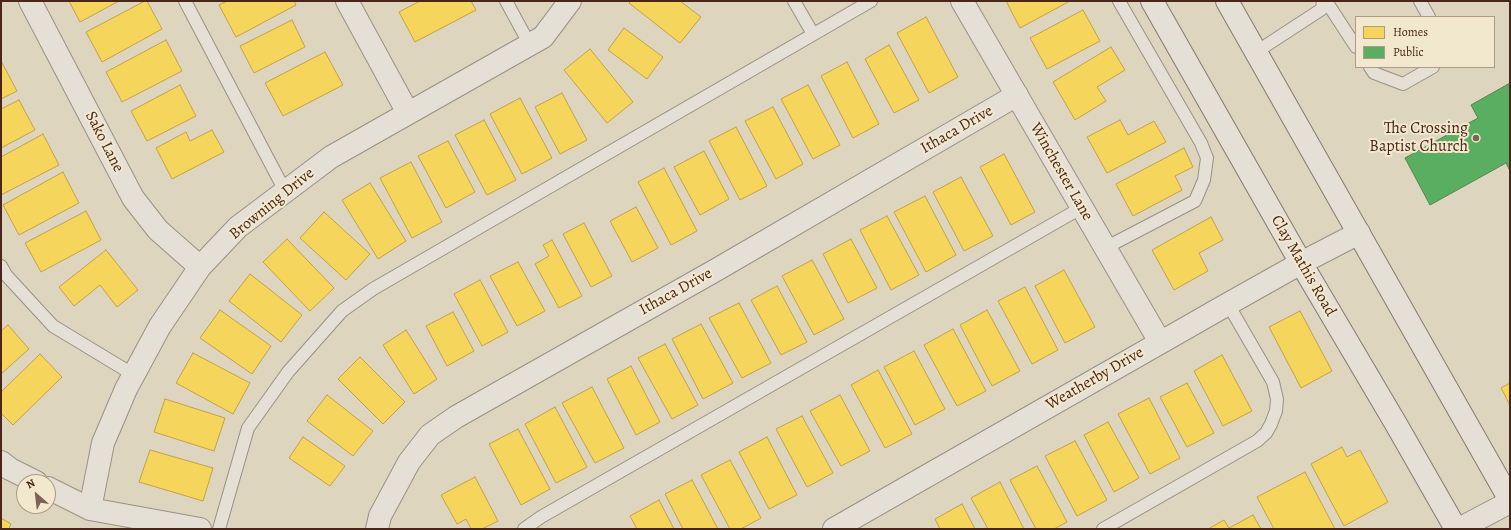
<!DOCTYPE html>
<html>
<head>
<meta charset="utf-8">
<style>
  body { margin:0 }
  #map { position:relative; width:1511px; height:530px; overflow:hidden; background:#ded5bf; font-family:Alegreya,serif }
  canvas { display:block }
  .frame { position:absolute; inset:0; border:2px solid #492619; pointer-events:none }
  .legend { position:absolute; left:1355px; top:16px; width:140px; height:52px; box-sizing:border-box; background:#f2e8cd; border:1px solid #ae9a85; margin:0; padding:5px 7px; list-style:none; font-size:12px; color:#492619 }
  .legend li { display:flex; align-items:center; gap:8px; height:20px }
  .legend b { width:20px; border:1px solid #ae9a85 }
  .north { position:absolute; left:16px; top:474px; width:40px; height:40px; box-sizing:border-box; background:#f2e8cd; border:1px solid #ae9a85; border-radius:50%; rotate:332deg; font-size:11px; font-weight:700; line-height:16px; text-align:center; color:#492619 }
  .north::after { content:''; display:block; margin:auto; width:14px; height:18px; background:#7d6353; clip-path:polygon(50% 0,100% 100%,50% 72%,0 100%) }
</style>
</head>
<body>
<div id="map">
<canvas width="1511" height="530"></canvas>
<div class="frame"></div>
<ul class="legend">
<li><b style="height:11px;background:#f6d55c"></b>Homes</li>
<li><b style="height:11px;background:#5aae61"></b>Public</li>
</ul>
<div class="north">N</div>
</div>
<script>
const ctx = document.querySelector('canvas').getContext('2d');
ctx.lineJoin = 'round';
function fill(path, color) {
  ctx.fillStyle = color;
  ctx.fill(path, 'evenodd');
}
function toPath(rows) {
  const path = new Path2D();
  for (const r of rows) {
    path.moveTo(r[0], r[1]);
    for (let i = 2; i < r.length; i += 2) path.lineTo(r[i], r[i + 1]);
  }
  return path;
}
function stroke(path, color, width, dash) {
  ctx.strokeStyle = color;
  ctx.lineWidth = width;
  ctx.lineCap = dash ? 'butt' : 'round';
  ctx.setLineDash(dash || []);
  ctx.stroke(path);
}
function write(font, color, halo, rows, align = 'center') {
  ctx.font = font + ' Alegreya,serif';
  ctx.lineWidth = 4;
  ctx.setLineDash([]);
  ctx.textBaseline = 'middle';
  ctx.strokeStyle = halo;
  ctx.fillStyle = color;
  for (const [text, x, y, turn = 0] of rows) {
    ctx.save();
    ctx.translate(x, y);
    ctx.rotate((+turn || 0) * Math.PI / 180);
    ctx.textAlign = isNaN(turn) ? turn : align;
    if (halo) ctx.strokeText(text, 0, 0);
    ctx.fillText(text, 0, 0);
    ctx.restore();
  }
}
const homes = toPath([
  [69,1,119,1,80,22,69,1],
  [145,1,147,1,162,29,102,62,86,32,145,1],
  [227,1,294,1,296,5,236,37,219,5,227,1],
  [420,1,471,1,476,10,415,42,399,12,420,1],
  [631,1,680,1,701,17,680,43,629,3,631,1],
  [1006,1,1070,1,1020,28,1006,1],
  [1083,10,1100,41,1047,69,1030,38,1083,10],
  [926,17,958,77,929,93,897,33,926,17],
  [292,20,305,47,254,73,240,46,292,20],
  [624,28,663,57,647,79,608,50,624,28],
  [166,40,182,71,122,102,106,72,166,40],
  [889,45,919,100,894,113,865,59,889,45],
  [1111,47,1125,70,1097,87,1106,101,1075,120,1053,82,1111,47],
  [590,49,633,102,607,123,564,70,590,49],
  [325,52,343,85,283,116,265,83,325,52],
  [1,61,17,91,1,99,1,61],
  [847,62,879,124,853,138,821,76,847,62],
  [180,85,196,116,147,141,131,111,180,85],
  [808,85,840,145,813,159,781,99,808,85],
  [562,93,587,140,560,154,535,107,562,93],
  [520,98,552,158,522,174,490,114,520,98],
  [19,100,35,130,1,148,1,109,19,100],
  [773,107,803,164,776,179,745,121,773,107],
  [484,120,516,180,487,195,455,135,484,120],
  [1120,120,1128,135,1154,121,1166,142,1107,173,1087,137,1120,120],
  [736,127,767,186,740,200,709,141,736,127],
  [212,130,224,152,172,179,156,148,186,132,190,141,212,130],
  [43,134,59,165,1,195,1,157,43,134],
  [448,141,475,192,446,208,418,156,448,141],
  [1184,148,1193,167,1175,176,1182,190,1133,216,1116,184,1184,148],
  [704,151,729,199,700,215,674,167,704,151],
  [1004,154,1035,212,1011,225,980,167,1004,154],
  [411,162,442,222,412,238,380,178,411,162],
  [664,168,697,231,671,245,638,182,664,168],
  [63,172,79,203,19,235,3,205,63,172],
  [961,177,993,236,964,251,933,192,961,177],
  [370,183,406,241,378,259,342,200,370,183],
  [925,196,956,255,926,272,894,212,925,196],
  [636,207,658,248,632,262,610,221,636,207],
  [86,211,101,240,41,272,25,243,86,211],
  [324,212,370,254,346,280,300,238,324,212],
  [887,216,919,275,891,290,860,230,887,216],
  [1211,217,1223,240,1199,253,1208,271,1174,290,1152,250,1211,217],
  [584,223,612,276,591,287,563,234,584,223],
  [287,239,334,288,310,311,263,262,287,239],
  [851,239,877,288,848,303,823,254,851,239],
  [552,240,582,296,559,308,535,264,549,256,543,245,552,240],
  [106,250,138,290,117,307,100,285,74,306,59,287,106,250],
  [812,260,844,319,814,335,782,276,812,260],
  [518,262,545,311,517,326,490,276,518,262],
  [1064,270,1095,327,1065,343,1035,286,1064,270],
  [250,274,302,315,281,342,229,301,250,274],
  [480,280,508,332,482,346,454,294,480,280],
  [777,286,807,342,781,355,751,300,777,286],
  [1025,287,1058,350,1032,364,998,301,1025,287],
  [739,303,771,363,742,378,709,318,739,303],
  [220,310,271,346,252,374,200,338,220,310],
  [987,310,1020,371,992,386,960,325,987,310],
  [1300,311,1332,371,1301,388,1269,327,1300,311],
  [453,312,474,351,447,366,426,326,453,312],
  [701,324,733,383,703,399,672,339,701,324],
  [8,325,29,349,1,374,1,331,8,325],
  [953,329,986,391,957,406,924,345,953,329],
  [406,330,437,379,414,394,383,345,406,330],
  [665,344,698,405,672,419,638,358,665,344],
  [914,351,945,409,915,425,884,367,914,351],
  [193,353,250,383,233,414,176,383,193,353],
  [40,354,62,377,13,425,1,413,1,392,40,354],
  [1222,355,1252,411,1223,426,1194,371,1222,355],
  [360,357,405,402,383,424,338,379,360,357],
  [631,366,660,422,636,435,607,379,631,366],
  [878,370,912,434,885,448,851,385,878,370],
  [1187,383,1214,433,1187,447,1160,397,1187,383],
  [1510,383,1510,405,1501,388,1510,383],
  [592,387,624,448,595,463,562,403,592,387],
  [327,395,373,431,353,456,307,421,327,395],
  [840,395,870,451,841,466,810,411,840,395],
  [1149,398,1180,458,1150,474,1118,414,1149,398],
  [165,399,225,418,214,451,154,432,165,399],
  [555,407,587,467,556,483,525,424,555,407],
  [802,416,833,473,807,487,776,429,802,416],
  [1108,422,1139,478,1114,492,1084,435,1108,422],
  [518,429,550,489,521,505,489,444,518,429],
  [303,437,345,466,330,486,289,458,303,437],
  [767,437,797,495,769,509,739,452,767,437],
  [1075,441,1107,500,1077,516,1045,456,1075,441],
  [1342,447,1347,457,1360,450,1388,502,1344,526,1311,464,1342,447],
  [150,450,213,468,203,501,139,482,150,450],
  [730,460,761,518,741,529,730,529,701,475,730,460],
  [1037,466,1067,522,1054,529,1036,529,1010,480,1037,466],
  [1305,472,1335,529,1274,529,1257,497,1305,472],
  [475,477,498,521,482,529,471,529,466,519,457,524,441,495,475,477],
  [692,480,718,529,683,529,665,494,692,480],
  [1000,482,1024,529,988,529,971,498,1000,482],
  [659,500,674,529,637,529,630,516,659,500],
  [962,504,975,529,940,529,935,519,962,504],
  [1253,515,1261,529,1208,529,1224,520,1229,528,1253,515],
  [1,518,11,524,9,529,1,529,1,518]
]);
fill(homes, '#f6d55c');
stroke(homes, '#c2a048', 1);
const public = toPath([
  [1510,83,1510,171,1506,163,1430,205,1405,158,1478,118,1471,105,1510,83]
]);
fill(public, '#5aae61');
stroke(public, '#55854b', 1);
const service = toPath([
  [185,1,285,191],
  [506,1,530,45],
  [794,1,813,34],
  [1326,1,1356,47],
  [1420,1,1429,17],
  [1256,52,1322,9,1323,1],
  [1370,67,1374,73,1403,84,1433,67],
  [1105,248,1195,201,1204,180,1207,158,1201,143,1119,1],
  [1,266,6,275,53,326,134,375],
  [219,529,248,428,288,372,342,311,373,289,871,1],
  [524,529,541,517,1081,208],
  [1103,529,1257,441,1266,433,1271,424,1276,411,1277,399,1273,382,1228,304]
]);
const minor = toPath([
  [30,1,133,198,158,230,200,267],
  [347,1,408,113],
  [962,1,1160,342],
  [1,462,10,469,36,482],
  [48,488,90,509,200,529],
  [90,509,103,443,126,389,160,326,200,267,238,227,331,157,543,37,570,1],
  [377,529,380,516,409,462,430,435,456,417,716,270,1017,95],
  [834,529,1228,304,1301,263,1359,233],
  [1459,529,1510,502]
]);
const secondary = toPath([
  [1152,1,1301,263,1396,424,1456,529],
  [1227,1,1510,500]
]);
stroke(service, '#999082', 14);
stroke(minor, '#999082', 24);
stroke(secondary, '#83796c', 24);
stroke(service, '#e5e0d5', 12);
stroke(minor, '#e5e0d5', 22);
stroke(secondary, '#e5e0d5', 22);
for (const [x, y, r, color] of [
  [1476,138,4,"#7d6353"]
]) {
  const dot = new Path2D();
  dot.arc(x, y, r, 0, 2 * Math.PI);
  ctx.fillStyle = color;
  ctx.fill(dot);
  stroke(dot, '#f2e8cd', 1.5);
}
write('16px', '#492619', '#f2e8cd', [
  ["The Crossing",1468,129],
  ["Baptist Church",1468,147]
], 'right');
write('16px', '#492619', '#f2e8cd', [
  ["Ithaca Drive",957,130,-30],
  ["Sako Lane",104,142,63],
  ["Winchester Lane",1061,172,60],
  ["Browning Drive",272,204,-39],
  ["Clay Mathis Road",1303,266,60],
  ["Ithaca Drive",676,292,-29],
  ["Weatherby Drive",1095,379,-30]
]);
</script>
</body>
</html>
